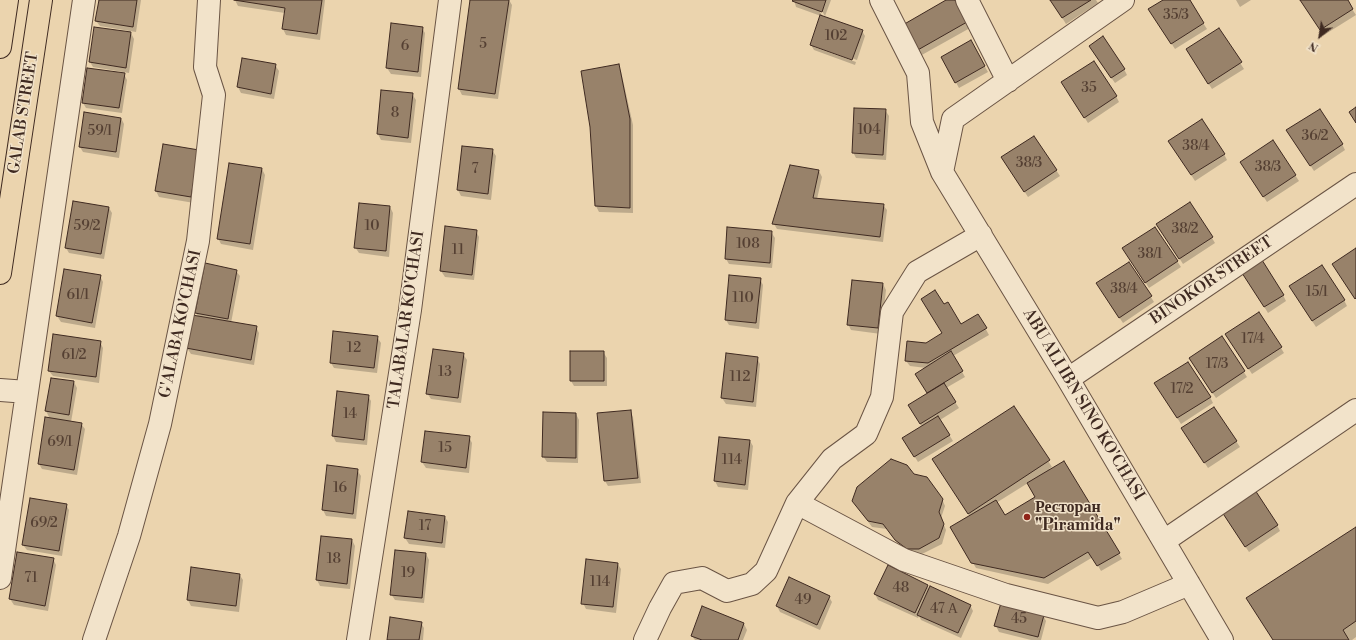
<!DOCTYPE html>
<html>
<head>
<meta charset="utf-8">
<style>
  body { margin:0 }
  #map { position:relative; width:1356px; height:640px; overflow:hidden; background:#ebd4ae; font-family:"Libre Bodoni",serif }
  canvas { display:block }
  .north { position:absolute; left:1300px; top:16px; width:40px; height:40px; -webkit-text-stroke:3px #f2e3ca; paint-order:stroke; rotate:210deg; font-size:11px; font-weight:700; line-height:16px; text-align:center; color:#3f2a21 }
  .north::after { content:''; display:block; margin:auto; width:14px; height:18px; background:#3f2a21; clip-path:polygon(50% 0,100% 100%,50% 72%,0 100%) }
</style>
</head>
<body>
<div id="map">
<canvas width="1356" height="640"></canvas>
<div class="north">N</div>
</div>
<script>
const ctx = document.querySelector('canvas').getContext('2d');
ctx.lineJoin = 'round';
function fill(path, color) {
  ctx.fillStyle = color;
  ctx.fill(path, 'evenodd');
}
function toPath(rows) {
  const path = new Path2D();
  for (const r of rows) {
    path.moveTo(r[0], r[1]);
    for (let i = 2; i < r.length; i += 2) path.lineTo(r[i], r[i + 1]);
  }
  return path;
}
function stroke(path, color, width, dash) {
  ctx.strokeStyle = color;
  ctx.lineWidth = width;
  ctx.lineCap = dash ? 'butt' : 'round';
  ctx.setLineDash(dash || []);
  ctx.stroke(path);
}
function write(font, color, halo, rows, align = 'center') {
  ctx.font = font + ' "Libre Bodoni",serif';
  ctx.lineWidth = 3;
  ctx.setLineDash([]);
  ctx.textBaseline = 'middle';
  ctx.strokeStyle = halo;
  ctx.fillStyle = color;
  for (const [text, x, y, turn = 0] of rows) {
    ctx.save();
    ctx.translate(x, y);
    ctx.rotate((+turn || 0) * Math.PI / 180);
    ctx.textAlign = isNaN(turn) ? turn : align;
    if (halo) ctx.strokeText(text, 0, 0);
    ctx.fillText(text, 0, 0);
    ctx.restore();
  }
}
fill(toPath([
  [100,0,141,0,136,32,100,26,96,21],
  [235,0,325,0,320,40,286,35,283,29,285,13,238,6],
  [471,0,509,0,512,5,498,99,462,95,459,89],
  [794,0,831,0,825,16,820,8,818,9,824,18,862,31,865,36,857,60,814,45,814,47,856,62,855,65,814,50,811,45,821,16,796,7],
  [948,0,954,0,970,28,920,56,902,26],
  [1051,0,1096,0,1098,3,1066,24],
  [1164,0,1188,0,1207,29,1175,49,1153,15],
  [1236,0,1251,0,1240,7],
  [1301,0,1346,0,1356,15,1324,35],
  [422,28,425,33,421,77,391,74,387,68],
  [1218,29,1244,69,1212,89,1190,55],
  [131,33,134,39,129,73,93,67,90,62],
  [970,41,988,72,959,88,942,57],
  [1093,52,1124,69,1127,75,1115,83],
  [243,59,275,65,279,71,274,99,241,93,238,87],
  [618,65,621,71,633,125,633,213,599,212,596,206],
  [124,74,127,80,122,113,86,108,83,103],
  [1066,88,1116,96,1119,102,1088,123],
  [382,91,412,94,416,100,411,143,381,140,378,134],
  [885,110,889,116,886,160,856,158,853,152],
  [121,118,124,124,119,158,83,152,80,147],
  [1291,136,1342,144,1345,150,1314,171],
  [1034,137,1060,176,1028,197,1006,163],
  [1273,142,1299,181,1267,202,1245,168],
  [462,147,492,150,496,156,491,200,461,196,458,190],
  [1173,147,1224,154,1227,160,1195,181],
  [198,151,194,203,159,197,156,191],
  [262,169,265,175,253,250,221,244,218,238],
  [819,171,822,177,817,199,883,205,887,210,883,242,777,229,774,224],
  [390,207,393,213,389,257,359,253,355,247],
  [109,208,112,213,104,259,69,253,66,248],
  [446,227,476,231,479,237,474,280,445,277,441,271],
  [1155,228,1181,267,1149,288,1127,254],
  [1161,230,1212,238,1215,243,1183,264],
  [771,232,775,238,772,268,729,264,726,259],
  [1129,263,1154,302,1123,323,1100,289],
  [236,271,240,276,231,323,256,327,259,333,254,365,191,354,187,348,199,318,196,313],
  [100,276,103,282,95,328,61,322,57,316],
  [760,279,763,285,759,329,729,325,726,320],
  [1247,279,1283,295,1286,301,1268,313],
  [853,281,883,284,886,290,881,334,851,330,848,324],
  [1293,292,1344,300,1347,306,1316,327],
  [943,306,961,325,978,315,989,335,953,356,965,377,946,388,959,408,940,420,953,441,918,462,903,438,922,427,909,405,928,394,916,374,926,368,910,366,906,361,927,344,943,334],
  [377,337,381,343,377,373,334,368,331,363],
  [1222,338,1247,377,1216,398,1193,364],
  [1230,340,1281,348,1284,353,1252,374],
  [100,342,103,348,99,383,53,376,49,371],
  [603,352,607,358,607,386,574,386,571,381],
  [463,354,467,360,461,403,431,399,427,393],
  [757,358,760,364,756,407,726,404,722,398],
  [74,382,77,388,71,422,81,424,85,429,77,475,42,469,39,464,50,419,46,411],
  [1159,389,1210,397,1213,403,1181,424],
  [368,396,371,401,367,445,336,442,333,436],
  [1014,407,1052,467,1049,469,1050,470,1064,462,1122,559,1101,571,1093,557,1048,584,976,568,952,527,970,516,937,465],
  [1028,483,1036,497,1004,516,996,503],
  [1214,408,1240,447,1208,468,1186,434],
  [630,411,633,417,641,483,608,486,605,481],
  [576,414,579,420,578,463,547,462,543,456],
  [469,437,472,443,469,473,426,468,422,462],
  [719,438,750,441,753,446,748,490,718,487,715,481],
  [357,470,361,476,356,519,326,516,323,510],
  [913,475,942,499,945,506,941,518,946,530,942,544,922,554,911,554,900,546,887,529,872,527,853,501],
  [66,505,69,510,62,556,27,550,23,545],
  [445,517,448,522,445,548,409,544,405,538],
  [1226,518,1277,525,1280,531,1249,552],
  [1356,528,1356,637,1352,640,1273,640],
  [322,537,352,540,355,546,350,589,320,586,317,580],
  [18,554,53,559,56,565,48,611,14,605,10,599],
  [426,554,429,560,424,603,395,600,391,594],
  [617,563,621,569,616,613,586,609,583,603],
  [239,574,243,580,239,612,191,606,188,600],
  [928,586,929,589,970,605,973,611,961,638,921,620,919,616,918,618,878,600,875,594],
  [829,597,832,602,820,630,780,612,777,606],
  [1043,615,1046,621,1041,640,1031,640,999,632,996,626],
  [421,623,424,628,423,640,388,640],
  [744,624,747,630,743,640,695,640,692,636]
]), '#0003');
const building = toPath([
  [99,0,137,0,133,27,95,21,99,0],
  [234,0,322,0,317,34,282,29,285,8,234,0],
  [470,0,509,0,495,94,458,89,470,0],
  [793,0,826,0,822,12,792,1,793,0],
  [946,0,955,0,967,22,916,51,901,26,946,0],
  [1050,0,1091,0,1062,18,1050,0],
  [1163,0,1190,0,1204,23,1171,44,1148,9,1163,0],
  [1300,0,1348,0,1353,9,1320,30,1300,0],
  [820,15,863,30,852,60,810,45,820,15],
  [391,23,423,27,418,72,386,68,391,23],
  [94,27,131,32,126,68,89,62,94,27],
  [1219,28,1242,62,1208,84,1186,49,1219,28],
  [1103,36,1125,69,1111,78,1089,46,1103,36],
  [971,40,985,66,955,83,941,57,971,40],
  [242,58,276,64,271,94,237,87,242,58],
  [1094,61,1117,96,1084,118,1061,82,1094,61],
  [619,64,630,119,630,208,595,206,590,127,581,71,619,64],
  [87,68,125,73,119,108,82,103,87,68],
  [381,90,413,93,408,138,377,134,381,90],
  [1356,107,1356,123,1349,112,1356,107],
  [854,108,886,109,883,155,852,153,854,108],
  [1320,109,1343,144,1310,166,1286,130,1320,109],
  [84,112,121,118,116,152,79,147,84,112],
  [1202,119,1225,154,1191,175,1168,141,1202,119],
  [1034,136,1057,170,1024,192,1001,157,1034,136],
  [1273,140,1296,175,1263,197,1240,162,1273,140],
  [163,144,199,150,191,197,155,191,163,144],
  [462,146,493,149,488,194,457,190,462,146],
  [229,163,262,168,250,244,217,239,229,163],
  [790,165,819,170,813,198,884,204,880,237,772,224,790,165],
  [73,201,109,207,101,254,65,248,73,201],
  [1190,202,1213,237,1179,259,1156,224,1190,202],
  [359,203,390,206,386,251,354,248,359,203],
  [445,226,477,230,472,275,440,271,445,226],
  [727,227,772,231,770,263,725,259,727,227],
  [1155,227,1178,261,1145,283,1122,248,1155,227],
  [1356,248,1356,298,1355,299,1332,264,1356,248],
  [1262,260,1284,295,1264,307,1242,273,1262,260],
  [1129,262,1152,296,1119,318,1096,283,1129,262],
  [205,263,237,270,228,319,195,313,205,263],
  [1322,265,1345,300,1312,321,1289,286,1322,265],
  [64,269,101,275,92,323,56,316,64,269],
  [729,275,761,278,756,323,725,320,729,275],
  [852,280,883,283,878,328,847,325,852,280],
  [935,290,944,304,948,302,961,324,978,314,987,328,928,363,905,361,907,341,926,343,942,333,921,299,935,290],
  [1259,312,1282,347,1248,369,1225,334,1259,312],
  [192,315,257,326,251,360,186,348,192,315],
  [333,331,378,336,374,368,330,363,333,331],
  [53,334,101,341,96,377,48,371,53,334],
  [1222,336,1245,371,1212,393,1189,358,1222,336],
  [433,349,464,353,458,398,426,394,433,349],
  [570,351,604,351,604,381,570,381,570,351],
  [951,351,963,371,927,393,915,374,951,351],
  [726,353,758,357,753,402,721,398,726,353],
  [1188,362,1211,397,1177,418,1154,383,1188,362],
  [51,378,74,381,69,415,45,411,51,378],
  [944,383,956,402,920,424,908,405,944,383],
  [337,391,369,395,364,440,332,436,337,391],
  [1014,406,1050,460,968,514,932,459,1014,406],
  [1214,407,1237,441,1204,463,1181,428,1214,407],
  [631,410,638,478,604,481,597,413,631,410],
  [543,412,576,413,576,458,542,457,543,412],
  [938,416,950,435,914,457,902,438,938,416],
  [45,417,82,423,74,470,38,464,45,417],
  [425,431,470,436,466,468,421,462,425,431],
  [719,437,750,440,745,485,714,481,719,437],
  [891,459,907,465,914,474,927,477,943,499,939,512,944,524,939,538,919,549,907,549,895,540,883,524,868,521,852,501,857,487,891,459],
  [1064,461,1120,553,1097,566,1088,552,1044,578,971,563,950,527,996,500,1005,515,1035,497,1027,483,1064,461],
  [327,465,358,469,353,514,322,510,327,465],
  [1255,490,1278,525,1245,547,1222,512,1255,490],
  [30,498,67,504,59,551,22,545,30,498],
  [408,511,445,516,442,543,404,538,408,511],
  [1356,527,1356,621,1343,630,1349,640,1273,640,1246,598,1356,527],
  [321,536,352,539,347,584,316,580,321,536],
  [395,550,426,553,422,598,390,595,395,550],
  [17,552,54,558,45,606,9,599,17,552],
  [586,559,618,563,613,607,581,604,586,559],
  [888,565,928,585,915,613,874,594,888,565],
  [191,567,240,574,236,606,187,600,191,567],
  [789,577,830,596,817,625,776,606,789,577],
  [930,586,971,605,958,633,917,615,930,586],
  [1001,603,1044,615,1038,637,994,626,1001,603],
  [702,606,744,623,738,640,702,640,691,636,702,606],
  [390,617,422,622,419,640,387,640,390,617]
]);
fill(building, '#98826a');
stroke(building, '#3f2a21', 1);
const minor = toPath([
  [881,0,918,73,922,122,942,172,1068,379,1222,640],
  [967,0,1008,81],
  [942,172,953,119,1123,0],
  [1068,379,1356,184],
  [0,390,27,392],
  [797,503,832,459,866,434,882,397,892,312,917,272,981,235],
  [1164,541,1356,410],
  [0,578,84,0],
  [94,640,129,536,160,424,198,241,214,95,205,67,209,0],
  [358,640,410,310,450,0],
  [645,640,660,608,674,583,702,578,727,591,752,584,766,571,797,503,904,560,1006,595,1098,618,1123,612,1189,584]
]);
const major = toPath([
  [0,47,7,0],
  [0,273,41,0]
]);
stroke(minor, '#6a5444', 24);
stroke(major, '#3f2a21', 24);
stroke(minor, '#f2e3ca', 22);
stroke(major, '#ebd4ae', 22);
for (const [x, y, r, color] of [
  [1027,517,4,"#8f2418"]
]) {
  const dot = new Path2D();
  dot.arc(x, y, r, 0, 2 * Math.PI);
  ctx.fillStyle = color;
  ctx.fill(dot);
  stroke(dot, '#f2e3ca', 1.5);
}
write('14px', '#554033', null, [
  ["35/3",1176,16],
  ["102",836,37],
  ["5",483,45],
  ["6",405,47],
  ["35",1089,89],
  ["8",395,114],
  ["104",869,131],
  ["59/1",100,132],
  ["36/2",1315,137],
  ["38/4",1196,147],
  ["38/3",1029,164],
  ["38/3",1268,168],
  ["7",475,170],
  ["59/2",87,227],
  ["10",372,227],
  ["38/2",1185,230],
  ["108",748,245],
  ["11",458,251],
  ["38/1",1150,255],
  ["38/4",1124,290],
  ["15/1",1317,293],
  ["61/1",78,296],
  ["110",743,299],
  ["17/4",1253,340],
  ["12",354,349],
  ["61/2",74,356],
  ["17/3",1217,365],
  ["13",445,373],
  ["112",740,378],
  ["17/2",1182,390],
  ["14",350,415],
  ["69/1",60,443],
  ["15",445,449],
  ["114",732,461],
  ["16",340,489],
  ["69/2",44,524],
  ["17",425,527],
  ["18",334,560],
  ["19",408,574],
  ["71",31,579],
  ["114",600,583],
  ["48",901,589],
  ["49",803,601],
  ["47 А",944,610],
  ["45",1019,620]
]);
write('16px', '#3f2a21', '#f2e3ca', [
  ["GALAB STREET",24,113,-81],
  ["BINOKOR STREET",1212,281,-34],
  ["TALABALAR KO'CHASI",407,320,-82],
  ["G'ALABA KO'CHASI",181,324,-78],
  ["ABU ALI IBN SINO KO'CHASI",1083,405,59]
]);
write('bold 16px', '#3f2a21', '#f2e3ca', [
  ["Ресторан",1035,508],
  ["\"Piramida\"",1035,526]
], 'left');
</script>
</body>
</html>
